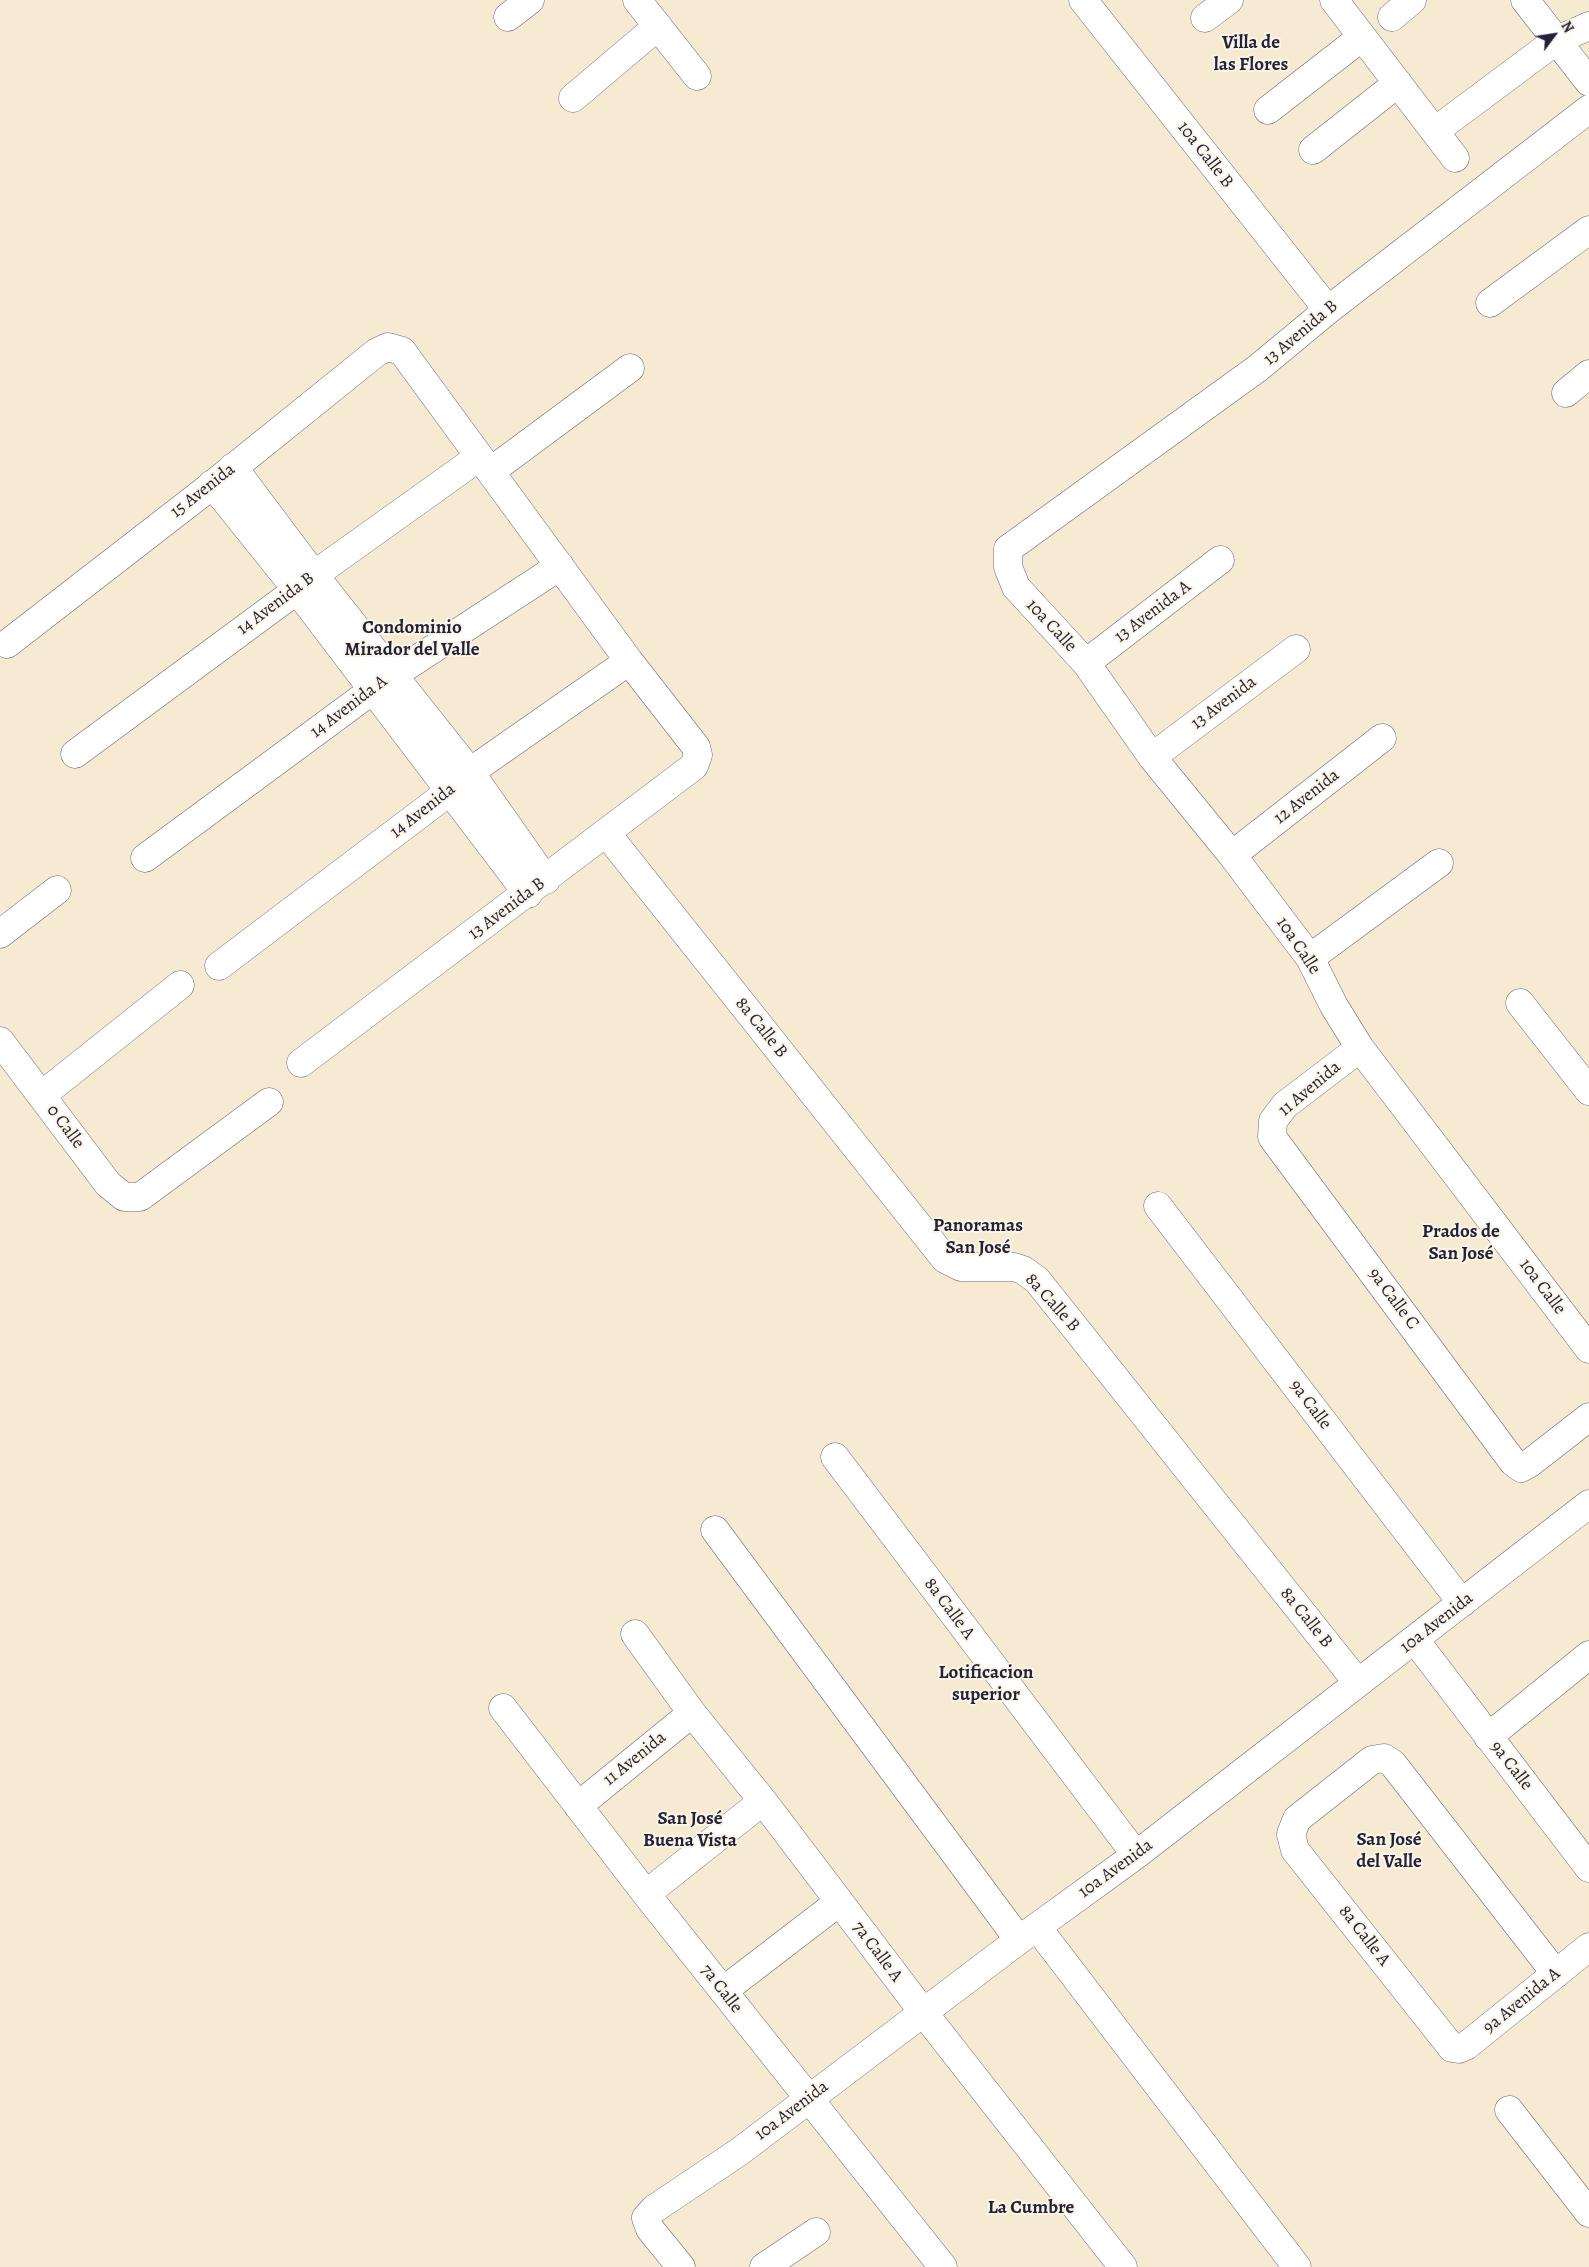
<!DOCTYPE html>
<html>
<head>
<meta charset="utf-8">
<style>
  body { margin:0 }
  #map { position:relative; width:1589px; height:2267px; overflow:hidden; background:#f6ead2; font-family:Alegreya,serif }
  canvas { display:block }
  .north { position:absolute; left:1529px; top:10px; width:50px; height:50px; -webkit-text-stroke:4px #fcf5e5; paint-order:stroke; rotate:59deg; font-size:14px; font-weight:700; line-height:20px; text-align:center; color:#22223b }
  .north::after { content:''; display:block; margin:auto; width:18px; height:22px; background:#22223b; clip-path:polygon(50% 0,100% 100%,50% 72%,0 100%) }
</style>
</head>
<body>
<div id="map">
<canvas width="1589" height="2267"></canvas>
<div class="north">N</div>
</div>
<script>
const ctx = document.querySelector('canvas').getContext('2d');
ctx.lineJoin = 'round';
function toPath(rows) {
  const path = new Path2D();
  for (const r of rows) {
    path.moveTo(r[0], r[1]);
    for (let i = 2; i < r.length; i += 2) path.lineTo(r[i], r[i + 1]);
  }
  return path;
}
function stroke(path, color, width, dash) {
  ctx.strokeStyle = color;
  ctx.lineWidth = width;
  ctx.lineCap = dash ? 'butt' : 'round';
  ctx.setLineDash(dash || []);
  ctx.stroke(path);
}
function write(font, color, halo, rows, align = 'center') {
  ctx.font = font + ' Alegreya,serif';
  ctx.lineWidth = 4;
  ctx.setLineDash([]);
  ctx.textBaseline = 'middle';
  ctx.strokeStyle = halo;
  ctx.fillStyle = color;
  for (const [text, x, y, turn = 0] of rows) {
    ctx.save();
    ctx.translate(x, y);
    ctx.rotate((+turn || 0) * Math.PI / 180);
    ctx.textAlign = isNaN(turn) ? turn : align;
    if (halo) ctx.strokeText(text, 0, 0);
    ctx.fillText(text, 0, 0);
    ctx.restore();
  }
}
const minor = toPath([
  [637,0,697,76],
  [1083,0,1328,310],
  [1334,0,1455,158],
  [1525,0,1589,82],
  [508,17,530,0],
  [1392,17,1412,0],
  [1205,18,1229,0],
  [573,98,658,26],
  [1589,109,1328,310,1258,368,1008,549,1008,567,1016,587,1086,663,1152,757,1232,855,1310,958,1334,1006,1360,1048,1589,1349],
  [1268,110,1362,37],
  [1435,131,1557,40,1589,26],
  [1313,150,1398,83],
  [1490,303,1589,230],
  [1566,393,1589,374],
  [233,467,314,575,470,772,546,880],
  [491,471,630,368],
  [212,484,297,590,528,894],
  [7,644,202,493,377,352,388,347,402,351,629,661,696,747,698,755,694,766,301,1063],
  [1086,663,1220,560],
  [75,754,297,590,314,575,479,457],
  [1152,757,1296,649],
  [607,834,945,1259,961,1267,1014,1267,1023,1270,1037,1280,1358,1683],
  [1232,855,1382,738],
  [145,858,393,675,560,566],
  [0,934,57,890],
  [1310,958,1439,863],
  [219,966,449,792,470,772,629,661],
  [1520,1003,1589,1091],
  [0,1041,108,1184,124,1197,140,1197,269,1102],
  [1360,1048,1285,1105,1273,1121,1272,1137,1513,1462,1521,1468,1530,1463,1589,1417],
  [42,1095,180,985],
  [1158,1206,1462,1603],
  [835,1457,1136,1855],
  [715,1530,1019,1940],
  [635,1634,692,1713,763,1801,923,2012,1123,2267],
  [1415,1640,1589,1868],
  [503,1708,646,1894,943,2267],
  [1488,1737,1589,1655],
  [578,1806,692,1713],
  [646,1894,763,1801],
  [1037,1927,1297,2267],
  [1556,1974,1393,1764,1384,1758,1372,1760,1297,1819,1291,1834,1295,1850,1452,2048,1459,2049,1466,2046,1589,1947],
  [723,1991,839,1902],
  [1509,2110,1589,2213],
  [681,2267,650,2229,646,2218,654,2209,739,2152,1019,1940,1136,1855,1589,1504],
  [764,2267,816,2232]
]);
stroke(minor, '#6c6870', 29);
stroke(minor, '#fff', 28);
write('18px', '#22223b', '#fcf5e5', [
  ["10a Calle B",1205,155,52],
  ["13 Avenida B",1301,333,-40],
  ["15 Avenida",203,491,-38],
  ["14 Avenida B",276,604,-37],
  ["13 Avenida A",1153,612,-37],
  ["10a Calle",1051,626,47],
  ["13 Avenida",1224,703,-37],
  ["14 Avenida A",349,707,-37],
  ["12 Avenida",1307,797,-38],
  ["14 Avenida",423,811,-38],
  ["13 Avenida B",507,909,-37],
  ["10a Calle",1298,946,56],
  ["8a Calle B",761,1028,51],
  ["11 Avenida",1310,1089,-40],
  ["0 Calle",65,1127,53],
  ["10a Calle",1542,1287,53],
  ["9a Calle C",1393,1299,53],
  ["8a Calle B",1052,1303,48],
  ["9a Calle",1310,1405,53],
  ["8a Calle A",949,1609,53],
  ["8a Calle B",1306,1618,51],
  ["10a Avenida",1437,1623,-38],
  ["11 Avenida",635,1759,-39],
  ["9a Calle",1511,1766,52],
  ["10a Avenida",1116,1869,-36],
  ["8a Calle A",1364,1936,52],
  ["7a Calle A",877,1952,53],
  ["7a Calle",721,1989,52],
  ["9a Avenida A",1522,2001,-39],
  ["10a Avenida",792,2111,-37]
]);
write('bold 19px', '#22223b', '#fcf5e5', [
  ["Villa de",1251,43],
  ["las Flores",1251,65],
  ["Condominio",412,628],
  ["Mirador del Valle",412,650],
  ["Panoramas",978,1226],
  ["San José",978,1248],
  ["Prados de",1461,1232],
  ["San José",1461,1254],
  ["Lotificacion",986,1673],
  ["superior",986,1695],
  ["San José",690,1819],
  ["Buena Vista",690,1841],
  ["San José",1389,1840],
  ["del Valle",1389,1862],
  ["La Cumbre",1031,2208]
]);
</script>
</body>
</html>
